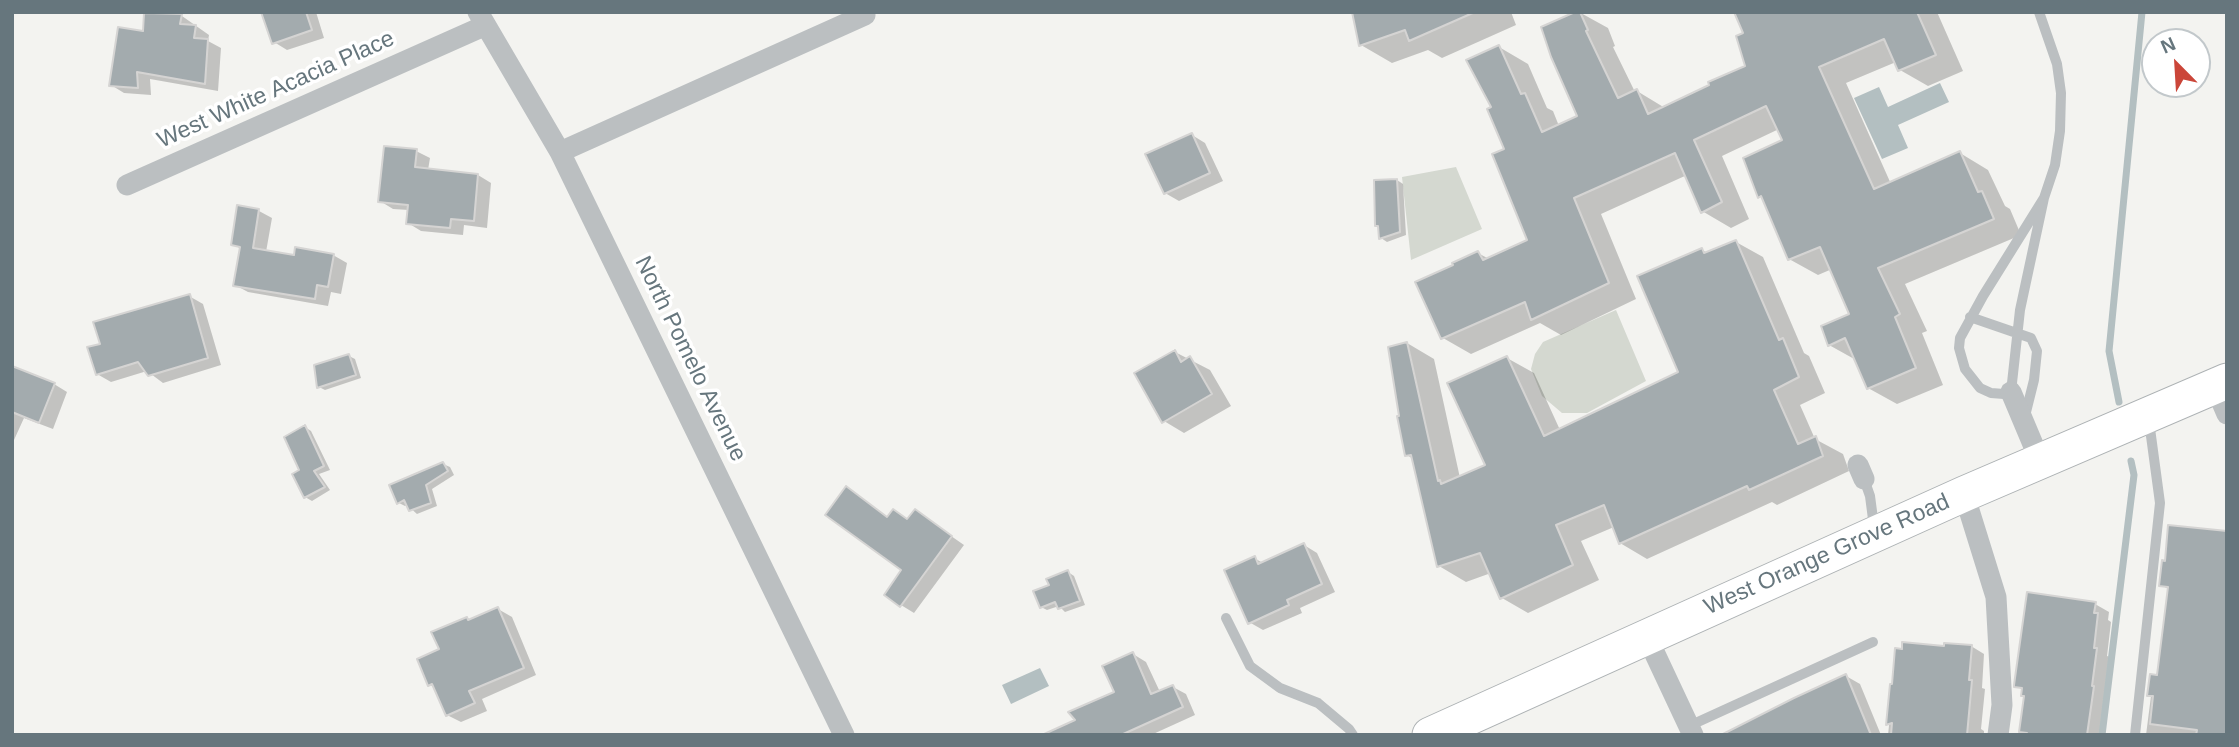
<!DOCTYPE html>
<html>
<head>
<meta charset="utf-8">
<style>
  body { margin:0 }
  #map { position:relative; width:2239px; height:747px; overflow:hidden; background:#f3f3f0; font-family:Helvetica,sans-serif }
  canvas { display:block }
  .frame { position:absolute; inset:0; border:14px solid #66767d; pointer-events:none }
  .north { position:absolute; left:2141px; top:28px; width:70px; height:70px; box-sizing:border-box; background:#fff; border:2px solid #c2c8cb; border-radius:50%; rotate:336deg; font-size:19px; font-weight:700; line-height:28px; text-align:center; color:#66767d }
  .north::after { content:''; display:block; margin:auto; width:24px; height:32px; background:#cb4639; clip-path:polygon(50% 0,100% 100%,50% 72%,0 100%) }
</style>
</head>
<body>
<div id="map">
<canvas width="2239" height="747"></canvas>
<div class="frame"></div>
<div class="north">N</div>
</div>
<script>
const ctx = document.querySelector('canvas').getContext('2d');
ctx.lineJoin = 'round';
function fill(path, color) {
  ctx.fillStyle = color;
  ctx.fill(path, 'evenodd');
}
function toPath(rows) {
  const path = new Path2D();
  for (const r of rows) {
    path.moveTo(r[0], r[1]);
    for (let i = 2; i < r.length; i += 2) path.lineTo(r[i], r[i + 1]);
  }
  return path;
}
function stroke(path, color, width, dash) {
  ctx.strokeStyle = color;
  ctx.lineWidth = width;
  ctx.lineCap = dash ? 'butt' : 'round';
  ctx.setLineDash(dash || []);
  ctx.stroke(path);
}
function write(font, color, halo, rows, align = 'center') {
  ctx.font = font + ' Helvetica,sans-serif';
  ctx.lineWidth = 7;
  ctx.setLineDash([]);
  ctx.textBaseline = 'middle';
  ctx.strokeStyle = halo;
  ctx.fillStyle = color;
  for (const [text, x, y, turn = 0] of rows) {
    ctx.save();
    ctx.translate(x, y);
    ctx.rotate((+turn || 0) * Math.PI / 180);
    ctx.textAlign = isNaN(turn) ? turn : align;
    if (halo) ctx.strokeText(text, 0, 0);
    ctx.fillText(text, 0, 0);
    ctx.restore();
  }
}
fill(toPath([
  [1456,167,1482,229,1411,260,1402,177],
  [1616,310,1646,381,1587,413,1562,413,1542,396,1531,369,1535,354,1543,342]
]), '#d4d8d0');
fill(toPath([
  [1940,83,1949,102,1898,125,1908,148,1882,159,1854,98,1879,87,1888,107],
  [1040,668,1049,686,1011,704,1002,685]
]), '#b3bfc1');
fill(toPath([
  [265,12,316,12,324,38,287,50,274,42],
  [1354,12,1511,12,1516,25,1442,58,1428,50,1392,63,1361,45],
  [1579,12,1608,28,1615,46,1613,47,1635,92,1637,91,1665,108,1747,67,1842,12,1937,12,1963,71,1928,86,1900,70,1896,62,1846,83,1891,184,1960,153,1988,170,2005,206,2010,209,2021,235,1905,284,1927,331,1922,333,1943,385,1897,404,1868,388,1856,360,1829,345,1851,315,1832,269,1818,275,1789,259,1764,199,1759,196,1784,141,1779,129,1722,156,1749,219,1731,228,1702,211,1687,175,1601,214,1636,299,1561,335,1540,323,1471,354,1443,338,1478,253,1489,259,1529,240,1493,108,1499,47,1528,64,1547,108,1553,111,1559,126,1580,117],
  [146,15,182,16,209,35,208,41,221,48,218,91,150,79,151,95,124,93,111,85,144,33],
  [1192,135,1205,143,1223,181,1179,201,1165,193],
  [416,151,430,158,428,170,478,175,491,183,487,228,464,225,463,235,421,231,408,223,409,210,393,209,380,201],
  [1397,180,1403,184,1406,235,1387,242,1381,238],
  [239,207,259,211,272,218,266,252,295,257,333,255,347,263,341,294,331,292,328,306,248,292,235,285,241,249,233,244],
  [1736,242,1763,257,1804,353,1809,356,1825,393,1800,405,1815,439,1843,454,1849,471,1777,505,1772,502,1647,559,1620,543,1614,527,1581,541,1599,580,1528,613,1502,598,1491,573,1466,582,1439,566,1413,459,1407,455,1401,417,1407,343,1434,359,1460,478,1487,466,1507,358,1534,373,1560,430,1681,373,1702,250,1708,253],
  [189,296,203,304,221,365,163,383,147,371,111,382,97,374],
  [1175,352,1210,370,1231,406,1184,433,1164,421],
  [349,356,355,359,361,378,325,390,319,387],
  [12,373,54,384,67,392,53,429,24,418,14,440,12,440],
  [305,427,311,431,330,470,319,474,330,490,312,501,305,497,301,471],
  [443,464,450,467,454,475,432,489,437,506,417,514,407,505,405,506,399,503],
  [860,497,889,518,908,520,915,511,964,545,914,613,901,605,904,570],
  [2227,533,2227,735,2146,735,2151,696,2149,695,2158,676,2170,590,2161,585],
  [1304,545,1317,553,1335,592,1300,608,1302,613,1263,630,1249,622,1254,558,1263,563],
  [1068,572,1074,576,1085,605,1065,612,1059,606,1047,610,1041,607,1051,586],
  [2095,604,2109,612,2108,620,2111,622,2107,656,2110,657,2101,732,2103,735,2028,735,2021,731,2026,697,2023,690,2016,686],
  [498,609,512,617,536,675,482,699,487,711,461,722,447,715,436,688,430,685,441,650,467,619,471,621],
  [1971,646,1984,654,1982,688,1985,689,1981,729,1984,731,1984,735,1888,735,1897,650],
  [1133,654,1146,662,1160,692,1173,687,1186,694,1195,715,1151,735,1055,735,1116,693],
  [1846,676,1860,684,1881,735,1732,735]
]), '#0003');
stroke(toPath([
  [2119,402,2109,351,2142,12],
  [2102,735,2134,475,2131,461]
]), '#b3bfc1', 7);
const building = toPath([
  [261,12,306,12,312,30,272,44,261,12],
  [1352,12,1475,12,1409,41,1405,30,1359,46,1352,12],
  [1575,12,1580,12,1588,30,1586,31,1618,98,1637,89,1648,114,1709,85,1708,82,1745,66,1736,36,1743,33,1734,12,1917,12,1936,55,1898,71,1884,39,1819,67,1874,189,1960,151,1978,192,1982,191,1994,219,1878,268,1900,314,1895,317,1916,368,1867,389,1845,338,1828,346,1821,326,1849,314,1820,247,1788,260,1761,196,1758,198,1743,158,1782,140,1766,106,1694,140,1722,202,1701,213,1675,153,1574,198,1609,283,1531,320,1525,302,1441,339,1415,282,1453,265,1452,263,1478,251,1483,260,1527,240,1492,154,1504,149,1487,109,1491,107,1466,60,1499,45,1521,94,1525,93,1542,132,1577,116,1551,57,1541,27,1575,12],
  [144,13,182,14,180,24,196,25,194,38,208,39,205,84,137,72,138,88,109,86,118,27,143,31,144,13],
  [1192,133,1210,173,1164,194,1145,154,1192,133],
  [384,146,417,149,415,167,478,174,474,221,451,219,450,228,406,224,408,205,378,202,384,146],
  [1397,179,1400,232,1379,239,1378,226,1375,226,1374,180,1397,179],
  [237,205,259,209,253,248,294,255,295,247,334,254,328,287,317,285,315,299,233,286,240,247,231,245,237,205],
  [1736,240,1779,340,1783,338,1799,377,1774,390,1798,444,1816,436,1823,456,1749,490,1747,486,1619,544,1604,505,1556,525,1573,565,1500,599,1480,553,1437,567,1411,455,1405,456,1397,416,1399,416,1388,347,1407,342,1438,481,1440,480,1441,484,1485,465,1447,383,1507,356,1544,436,1678,372,1637,276,1702,248,1704,253,1736,240],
  [190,294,208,358,148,376,138,362,96,375,87,347,100,344,93,322,190,294],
  [1175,350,1181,362,1190,356,1212,394,1162,423,1134,373,1175,350],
  [349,354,356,375,317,388,314,365,349,354],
  [12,366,55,383,39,423,12,412,12,366],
  [305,425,324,466,314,471,325,487,304,498,292,474,299,470,284,437,305,425],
  [443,462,448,471,426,485,431,503,409,511,404,500,397,504,389,485,443,462],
  [846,486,887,517,893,509,907,519,915,509,952,536,900,607,884,595,901,570,825,515,846,486],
  [2168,525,2227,531,2227,735,2196,735,2197,730,2150,724,2153,696,2147,696,2150,674,2157,675,2168,587,2159,586,2162,560,2165,561,2168,525],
  [1304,543,1322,584,1287,600,1289,605,1248,624,1224,570,1255,556,1258,564,1304,543],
  [1068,570,1080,601,1058,609,1055,602,1040,608,1033,591,1049,585,1046,579,1068,570],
  [2027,592,2096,602,2094,613,2098,613,2094,648,2097,648,2092,686,2094,686,2087,735,2027,735,2027,733,2019,732,2024,696,2021,696,2022,688,2014,687,2014,685,2027,592],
  [498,607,524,668,469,691,475,703,446,716,432,684,428,686,417,659,439,649,431,632,467,617,468,620,498,607],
  [1902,642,1944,646,1944,643,1972,645,1969,680,1972,680,1967,735,1891,735,1892,723,1886,725,1890,684,1892,684,1895,648,1902,649,1902,642],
  [1133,652,1151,694,1173,685,1183,707,1121,735,1042,735,1075,720,1068,712,1114,692,1102,666,1133,652],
  [1846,674,1871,735,1721,735,1794,698,1846,674]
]);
fill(building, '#a3abae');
stroke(building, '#d5d4d3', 2);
const primary = toPath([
  [1430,735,1964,494,2227,381]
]);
stroke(primary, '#adb2b4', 37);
stroke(toPath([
  [2039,12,2057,64,2061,93,2060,131,2055,165,2044,198,2020,310,2011,392,2004,394,1991,393,1980,388,1965,369,1959,348,1960,338,1983,296,2044,198],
  [1970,317,2031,338,2037,351,2034,380,2025,416],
  [1864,479,1870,496,1873,519,1876,527],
  [1226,618,1250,666,1280,688,1318,703,1349,729,1353,735],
  [1689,726,1873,642],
  [2135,735,2160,503,2149,421]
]), '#bbbfc1', 10);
stroke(toPath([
  [478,12,560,152,844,735],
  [560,152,865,15],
  [127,185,484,26],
  [2215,386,2227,414],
  [2011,392,2040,461],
  [1858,465,1864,479],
  [1964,494,1996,597,2002,705,1998,735],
  [1647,637,1693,735]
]), '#bbbfc1', 21);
stroke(primary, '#fff', 35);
write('23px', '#66767d', '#fff', [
  ["West White Acacia Place",276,90,-24],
  ["North Pomelo Avenue",690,359,64],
  ["West Orange Grove Road",1827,555,-24]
]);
</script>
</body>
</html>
